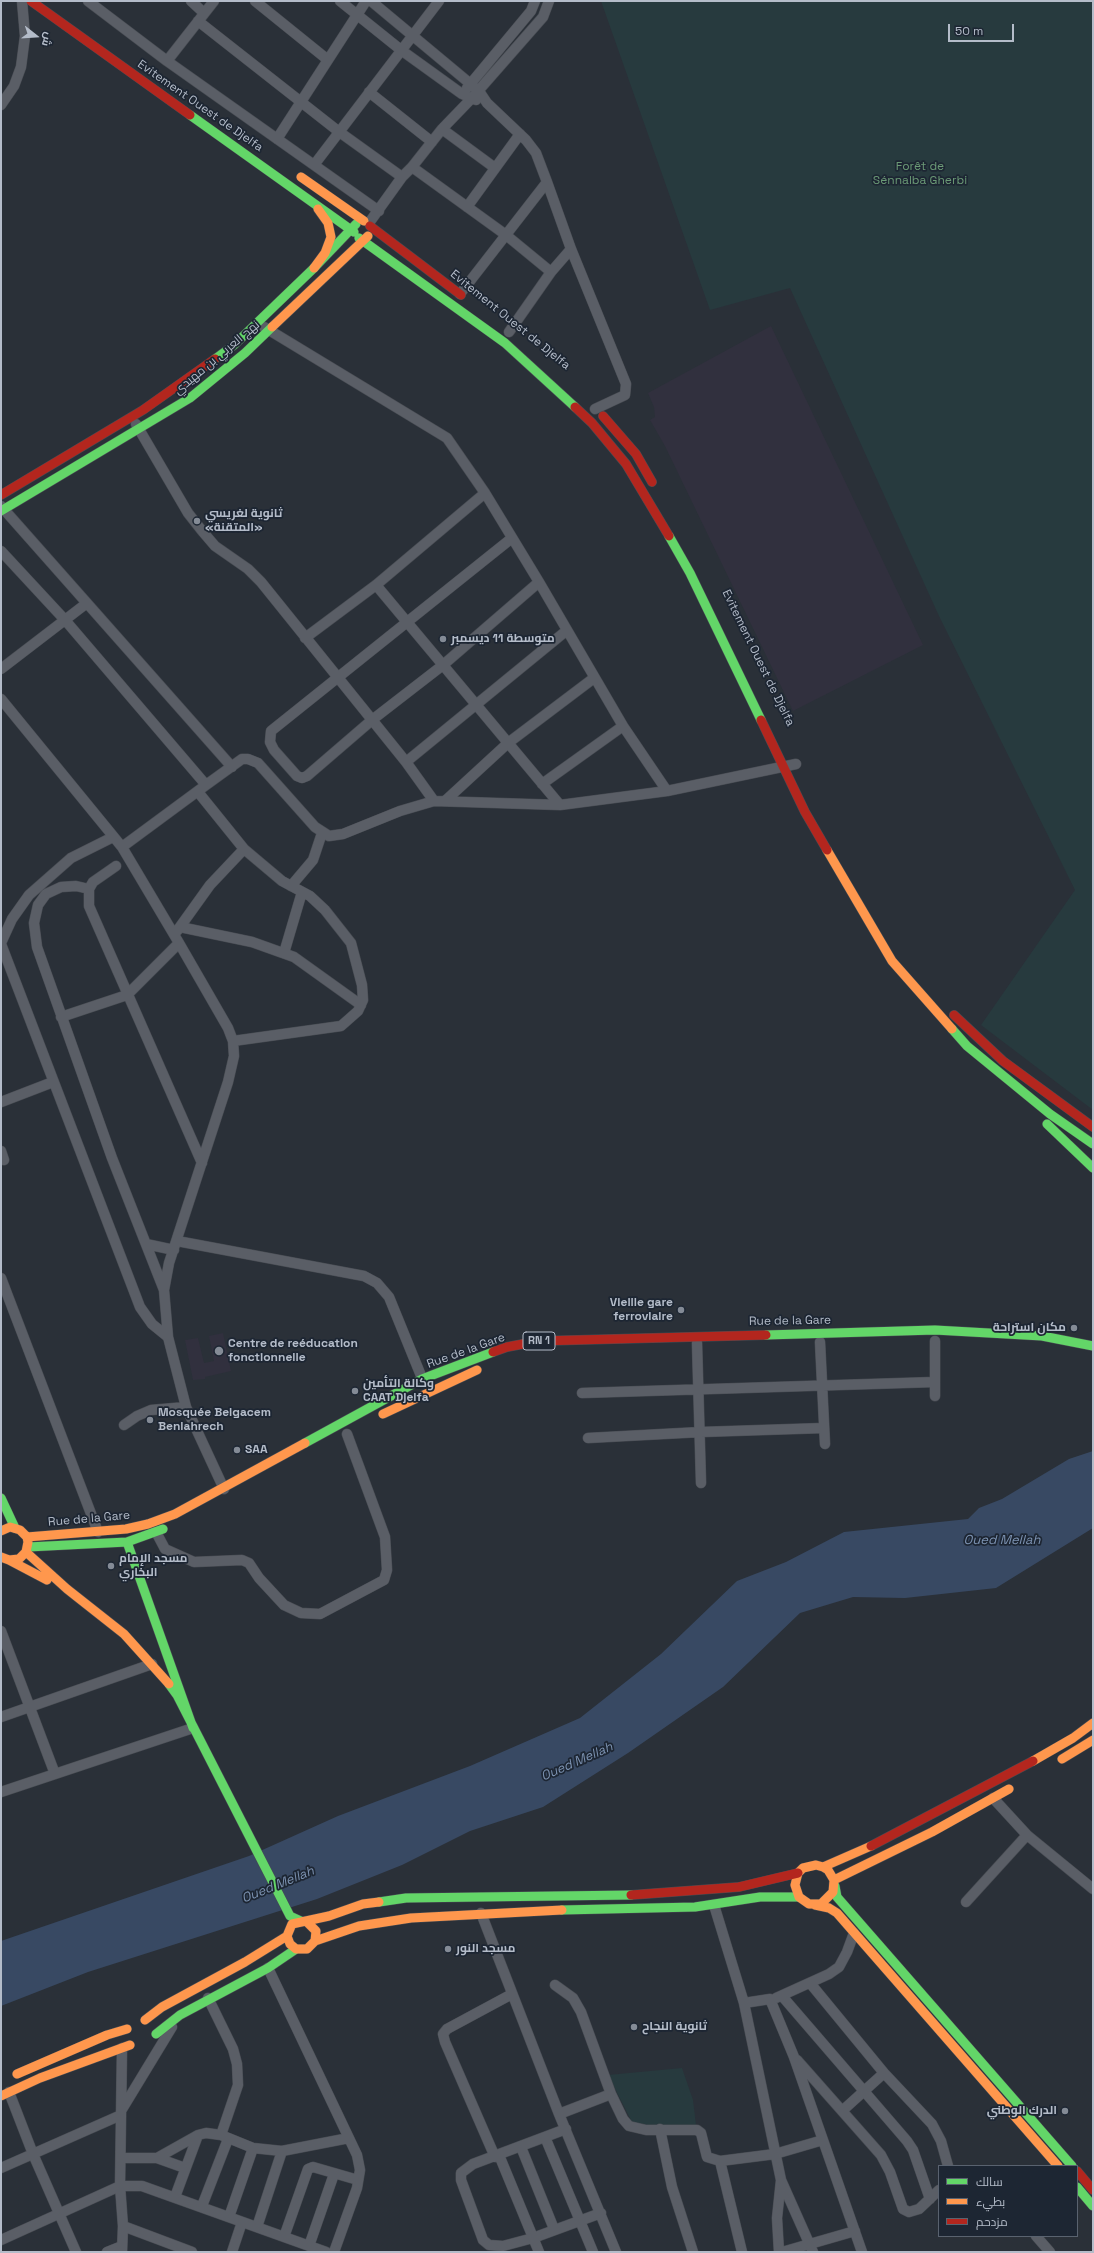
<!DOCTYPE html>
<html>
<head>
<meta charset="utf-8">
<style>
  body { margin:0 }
  #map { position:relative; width:1094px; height:2253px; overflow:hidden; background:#2a3038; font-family:"Space Grotesk",Cairo,sans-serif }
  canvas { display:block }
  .frame { position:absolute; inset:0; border:2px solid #b4bcc9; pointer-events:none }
  .legend { position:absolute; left:938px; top:2165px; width:140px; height:72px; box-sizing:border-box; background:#1d2633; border:1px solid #59626f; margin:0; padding:5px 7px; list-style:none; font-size:12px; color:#b4bcc9 }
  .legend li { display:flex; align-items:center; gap:8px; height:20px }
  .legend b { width:20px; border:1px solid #59626f }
  .north { position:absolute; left:16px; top:16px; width:40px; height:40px; -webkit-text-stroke:3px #1d2633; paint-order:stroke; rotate:107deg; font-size:11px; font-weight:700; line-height:16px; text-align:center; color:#b4bcc9 }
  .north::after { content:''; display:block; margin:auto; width:14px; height:18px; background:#b4bcc9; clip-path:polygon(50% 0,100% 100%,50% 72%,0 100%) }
  .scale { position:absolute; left:948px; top:24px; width:66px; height:18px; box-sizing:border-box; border:2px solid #b4bcc9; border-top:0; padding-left:5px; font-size:12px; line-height:14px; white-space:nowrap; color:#b4bcc9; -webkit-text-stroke:3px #1d2633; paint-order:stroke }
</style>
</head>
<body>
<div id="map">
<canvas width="1094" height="2253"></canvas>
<div class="frame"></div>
<ul class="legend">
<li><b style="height:5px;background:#63d668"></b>سالك</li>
<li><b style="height:5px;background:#ff974d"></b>بطيء</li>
<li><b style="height:5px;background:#b3261e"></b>مزدحم</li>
</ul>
<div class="north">ش</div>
<div class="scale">50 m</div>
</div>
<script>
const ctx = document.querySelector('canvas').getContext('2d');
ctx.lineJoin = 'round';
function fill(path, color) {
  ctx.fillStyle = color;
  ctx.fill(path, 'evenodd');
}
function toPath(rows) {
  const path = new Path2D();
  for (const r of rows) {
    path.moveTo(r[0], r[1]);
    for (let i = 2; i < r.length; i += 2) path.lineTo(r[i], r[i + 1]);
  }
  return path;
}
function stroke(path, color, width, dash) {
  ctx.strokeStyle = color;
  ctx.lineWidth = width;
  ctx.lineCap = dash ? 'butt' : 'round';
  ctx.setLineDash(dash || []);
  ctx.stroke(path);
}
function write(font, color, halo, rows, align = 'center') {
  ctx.font = font + ' "Space Grotesk",Cairo,sans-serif';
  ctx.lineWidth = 3.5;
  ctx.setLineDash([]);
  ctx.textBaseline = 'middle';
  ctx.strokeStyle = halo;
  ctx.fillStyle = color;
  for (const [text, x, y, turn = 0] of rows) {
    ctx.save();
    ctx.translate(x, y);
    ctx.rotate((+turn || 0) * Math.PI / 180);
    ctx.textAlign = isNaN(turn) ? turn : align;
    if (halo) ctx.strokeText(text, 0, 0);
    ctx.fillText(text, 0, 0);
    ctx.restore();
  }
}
fill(toPath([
  [771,326,923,645,793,711,665,446,650,420,655,417,654,407,648,393],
  [223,1333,231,1371,205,1377,205,1379,193,1380,185,1340,198,1338,204,1363,214,1361,209,1336]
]), '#31303e');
fill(toPath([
  [601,1,1093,1,1093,1110,981,1025,1075,890,939,616,790,288,710,310],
  [682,2068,693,2100,696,2125,634,2126,608,2075]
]), '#273a3e');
fill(toPath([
  [1093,1451,1093,1528,996,1588,905,1598,853,1597,800,1613,723,1687,628,1753,543,1807,470,1831,402,1865,317,1899,88,1972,1,2006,1,1941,249,1856,338,1816,470,1766,580,1718,661,1654,737,1581,786,1562,844,1532,968,1519,979,1508,1002,1499,1069,1459]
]), '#384963');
const street = toPath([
  [88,1,167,61,379,211],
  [191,1,204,13],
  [255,1,328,60],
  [340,1,401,50,462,94,476,100],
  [371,1,479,91,487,103,526,140,536,153,547,182],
  [198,21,338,131,402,177],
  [167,61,214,1],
  [467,88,531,11,535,1],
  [369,92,432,142],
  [1,105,14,86,21,67,25,36,22,1],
  [442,129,495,168],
  [277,139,366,1],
  [314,165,439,1],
  [412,167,506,235,551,272],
  [467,207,520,134],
  [369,223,402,177,412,167,442,129,471,99,543,17,549,1],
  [460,294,547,182,571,249,626,384,625,395,595,409],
  [264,327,447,438,485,493,539,582,623,726,667,791],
  [509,332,551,272,571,249],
  [136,424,188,513,203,532,215,546,248,569,261,582,406,762,434,801],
  [1,506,232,767],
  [512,538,271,731,270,742,274,750,297,776,302,778,307,776,372,720,443,665,539,582],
  [1,551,65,620,206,785],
  [376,585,560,805],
  [305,638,376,585,485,493],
  [1,669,87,603],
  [1,699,122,847,179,943,228,1028,233,1041,234,1056,228,1082,169,1263,164,1290,168,1337,186,1407,224,1489],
  [406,762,566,631],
  [542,784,623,726],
  [198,792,244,849,282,881,310,896,325,910,351,943,362,985,363,1000,358,1011,341,1026,233,1041],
  [445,801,508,743,594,678],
  [122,847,206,785,242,759,248,759,258,763,315,827,329,836,343,834,400,811,434,801,560,805,667,791,796,764],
  [116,866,93,882,89,889,89,906,202,1163],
  [291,886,313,860,322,833],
  [89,889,76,886,61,887,46,894,38,905,34,923,37,947,112,1158,164,1290],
  [180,927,252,942,294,957,361,1005],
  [177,931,210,885,244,849],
  [1,943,12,919,29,895,71,858,113,837],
  [1,944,140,1307,152,1324,168,1337],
  [284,953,302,892],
  [61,1017,127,995,179,943],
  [1,1102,53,1082],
  [1,1151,4,1160],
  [177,1241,364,1276,377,1283,389,1297,424,1383],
  [146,1244,174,1250],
  [1,1278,98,1532],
  [820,1342,825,1444],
  [697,1343,701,1483],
  [582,1393,935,1382],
  [935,1396,935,1341],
  [124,1425,137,1416,151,1410,186,1407],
  [588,1438,701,1432,824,1428],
  [156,1532,165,1549,194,1562,242,1560,249,1563,259,1578,284,1605,301,1613,320,1614,384,1580,387,1570,385,1537,347,1434],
  [1,1631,55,1774],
  [1,1717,152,1664],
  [1,1792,193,1728],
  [993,1798,1027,1835,1093,1889],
  [966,1902,1027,1835],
  [714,1905,744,2003,781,2180,813,2252],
  [481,1913,559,2114,616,2252],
  [268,1968,357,2155,360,2170,357,2188,334,2252],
  [810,1983,884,2073,932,2124,941,2141,948,2166],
  [555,1985,573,1998,581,2012,611,2094,623,2119,629,2126,646,2130,697,2130,701,2133,707,2157,720,2161,775,2154,823,2140],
  [782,1996,907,2141,913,2150,930,2199],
  [208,1998,233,2049,237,2064,238,2085,221,2135],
  [776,1998,829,1974,839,1967,847,1952,854,1933],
  [744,2003,770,1999,794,2057,862,2252],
  [797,2060,881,2155,890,2172,903,2209,909,2212,919,2209,939,2190],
  [9,2092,33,2154,76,2252],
  [121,2111,172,2027],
  [842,2111,884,2073],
  [559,2114,611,2094],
  [566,2129,473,2164,461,2173,461,2180,483,2240,489,2245,503,2246,533,2238,601,2213],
  [660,2129,672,2187,693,2252],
  [545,2137,593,2252],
  [521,2147,554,2229],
  [499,2155,539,2252],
  [495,2157,445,2042,443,2034,447,2029,512,1994],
  [121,2158,157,2158,198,2135,206,2133,221,2135,253,2148],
  [157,2158,185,2168],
  [720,2161,742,2252],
  [1,2168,121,2115],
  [175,2197,198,2135],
  [202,2206,228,2139],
  [229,2217,253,2148,282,2151,349,2138],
  [123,2226,192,2252],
  [257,2227,282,2151],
  [1036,2236,1050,2252],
  [284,2237,308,2169,313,2167,358,2180],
  [1,2240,120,2186,142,2186,326,2252],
  [309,2246,334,2174],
  [107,2252,122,2246],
  [122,2252,123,2226,120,2186,122,2048],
  [232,2252,242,2222],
  [779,2252,777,2218,781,2180],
  [782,2252,855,2231]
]);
const fast = toPath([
  [190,115,354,232],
  [359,238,505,343,575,407],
  [215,359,234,345,314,268,356,224],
  [1,511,190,398,245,353,272,327],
  [669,536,690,573,761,720],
  [952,1029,967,1046,1050,1114,1093,1144],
  [1047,1124,1093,1168],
  [766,1335,935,1330,1042,1336,1093,1346],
  [305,1443,422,1379,493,1352],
  [1,1498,15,1528],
  [127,1542,193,1728],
  [28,1547,127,1542,163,1529],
  [169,1684,177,1695,290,1916,301,1921],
  [835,1886,837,1897,1072,2166],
  [379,1902,406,1898,631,1895],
  [562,1910,695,1907,760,1897,799,1897],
  [156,2034,180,2015,268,1968,296,1949],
  [1077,2187,1093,2206]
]);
const slow = toPath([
  [301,177,364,221],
  [314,268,325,253,331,237,328,223,318,209],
  [272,327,368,236],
  [827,850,892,961,952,1029],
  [383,1414,477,1370],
  [1,1531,10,1527,20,1530,27,1537,28,1542,26,1552,19,1559,9,1560,1,1557],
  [27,1537,126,1529,148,1524,175,1514,305,1443],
  [26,1552,67,1589,124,1634,169,1684],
  [9,1560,47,1580],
  [1062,1759,1093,1740],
  [1033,1761,1073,1738,1093,1723],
  [823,1867,828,1870,834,1880,833,1892,821,1904,809,1904,799,1897,795,1885,798,1873,803,1868,816,1865,823,1867,871,1846],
  [834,1880,932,1832,1009,1789],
  [815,1905,829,1908,837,1913,1058,2166],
  [306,1921,316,1931,315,1941,307,1949,296,1949,290,1944,287,1936,292,1924,329,1916,363,1904,379,1902],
  [315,1941,359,1926,411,1918,562,1910],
  [145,2020,162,2007,245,1962,287,1936],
  [17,2074,107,2035,127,2029],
  [1,2096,40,2078,130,2045]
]);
const jam = toPath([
  [31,1,190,115],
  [370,226,461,295],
  [575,407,592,423,626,464,669,536],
  [603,416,636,454,652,482],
  [1,495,143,410,215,359],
  [761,720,805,812,827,850],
  [954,1015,1003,1061,1093,1127],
  [493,1352,507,1347,539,1341,766,1335],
  [871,1846,1033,1761],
  [631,1895,739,1887,798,1873],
  [1077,2171,1093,2190]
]);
stroke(street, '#484c53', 11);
stroke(fast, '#484c53', 10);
stroke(slow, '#484c53', 10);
stroke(jam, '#484c53', 10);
stroke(street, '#5a5e66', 10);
stroke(fast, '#63d668', 9);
stroke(slow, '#ff974d', 9);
stroke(jam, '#b3261e', 9);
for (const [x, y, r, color] of [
  [197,521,4,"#848b96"],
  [443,639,4,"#848b96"],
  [681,1310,4,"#848b96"],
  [1074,1328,4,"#848b96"],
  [219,1351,5,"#848b96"],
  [355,1391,4,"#848b96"],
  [150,1420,4,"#848b96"],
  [237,1450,4,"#848b96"],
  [111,1566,4,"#848b96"],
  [448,1949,4,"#848b96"],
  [634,2027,4,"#848b96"],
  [1065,2111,4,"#848b96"]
]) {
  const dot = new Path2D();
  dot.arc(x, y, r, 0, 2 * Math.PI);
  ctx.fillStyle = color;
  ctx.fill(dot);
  stroke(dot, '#1d2633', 1.5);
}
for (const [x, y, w] of [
  [539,1341,32]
]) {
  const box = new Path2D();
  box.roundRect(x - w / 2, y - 9, w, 18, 3);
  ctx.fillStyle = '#1d2633';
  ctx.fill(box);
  stroke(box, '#b4bcc9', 1);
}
write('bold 11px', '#b4bcc9', null, [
  ["RN 1",539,1341]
]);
write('12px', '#b4bcc9', '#1d2633', [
  ["Evitement Ouest de Djelfa",200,106,35],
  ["Evitement Ouest de Djelfa",510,320,39],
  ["نهج العربي بن مهيدي",217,358,-40],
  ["Evitement Ouest de Djelfa",758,658,64],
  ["Rue de la Gare",790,1321,-1],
  ["Rue de la Gare",466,1351,-20],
  ["Rue de la Gare",89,1519,-5]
]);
write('12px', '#6b9a76', '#1d2633', [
  ["Forêt de",920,167],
  ["Sénnalba Gherbi",920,181]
]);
write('bold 12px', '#b4bcc9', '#1d2633', [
  ["ثانوية لغريسي",205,514],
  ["«المتقنة»",205,528],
  ["متوسطة 11 ديسمبر",451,639],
  ["Vieille gare",673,1303,"right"],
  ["ferroviaire",673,1317,"right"],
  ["مكان استراحة",1066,1328,"right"],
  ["Centre de reéducation",228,1344],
  ["fonctionnelle",228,1358],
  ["وكالة التأمين",363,1384],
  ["CAAT Djelfa",363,1398],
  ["Mosquée Belgacem",158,1413],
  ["Benlahrech",158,1427],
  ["SAA",245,1450],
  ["مسجد الإمام",119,1559],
  ["البخاري",119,1573],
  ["مسجد النور",456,1949],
  ["ثانوية النجاح",642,2027],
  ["الدرك الوطني",1057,2111,"right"]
], 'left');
write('italic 13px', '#7c92b1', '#1d2633', [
  ["Oued Mellah",1002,1540],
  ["Oued Mellah",577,1762,-24],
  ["Oued Mellah",278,1885,-22]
]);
</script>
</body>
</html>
